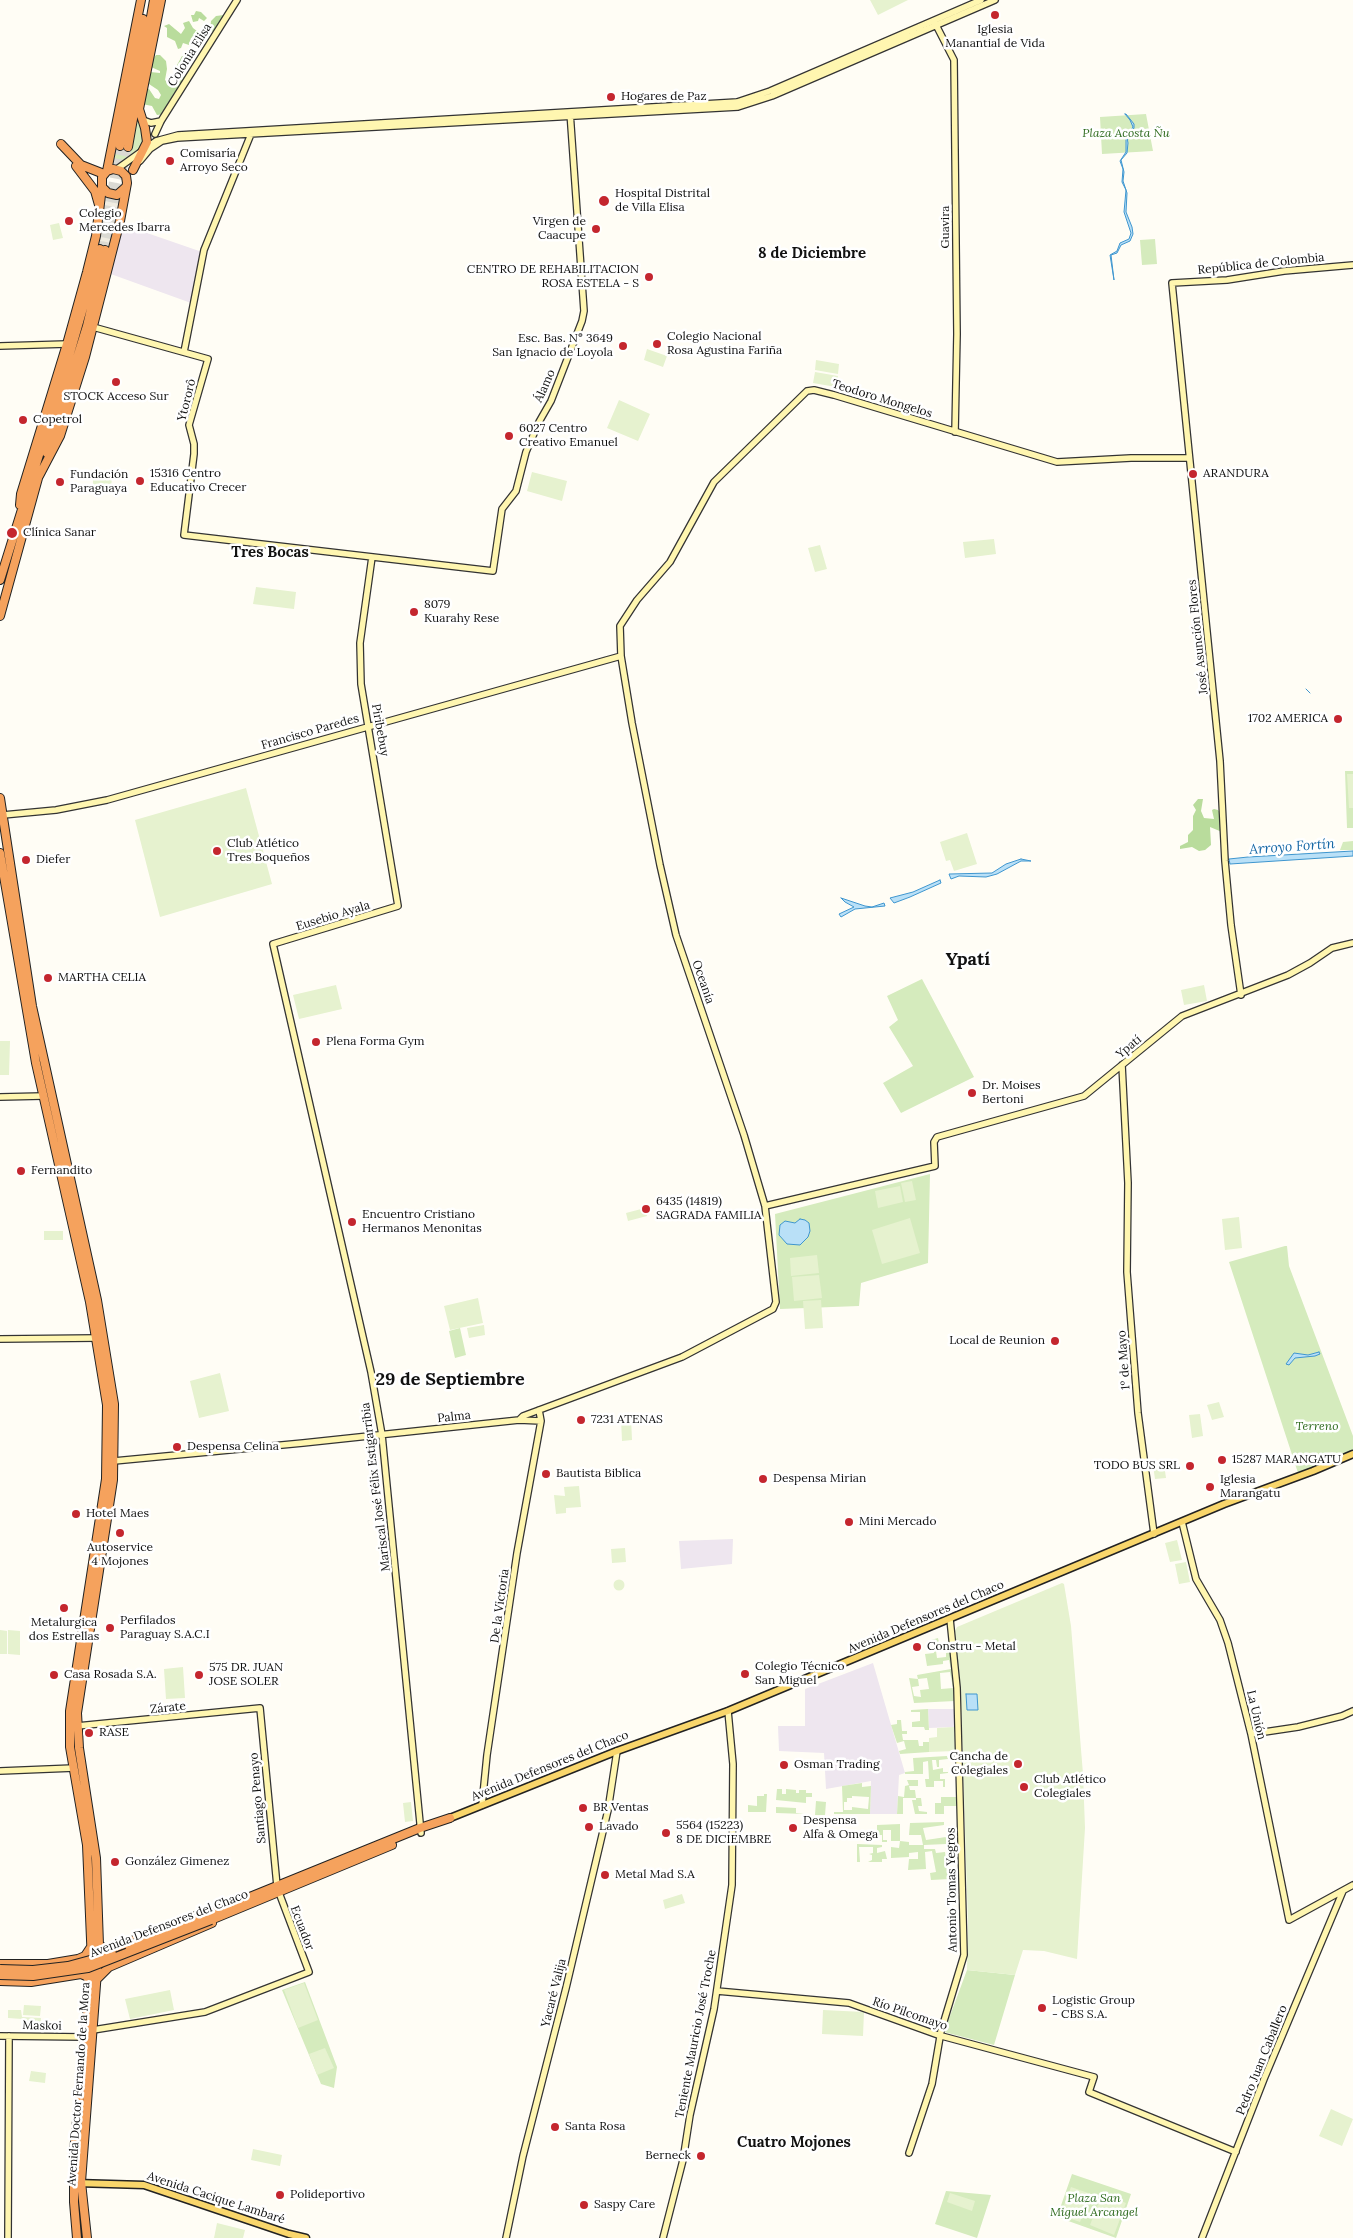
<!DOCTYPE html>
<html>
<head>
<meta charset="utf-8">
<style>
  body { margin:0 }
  canvas { display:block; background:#fffdf5 }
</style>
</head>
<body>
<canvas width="1353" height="2238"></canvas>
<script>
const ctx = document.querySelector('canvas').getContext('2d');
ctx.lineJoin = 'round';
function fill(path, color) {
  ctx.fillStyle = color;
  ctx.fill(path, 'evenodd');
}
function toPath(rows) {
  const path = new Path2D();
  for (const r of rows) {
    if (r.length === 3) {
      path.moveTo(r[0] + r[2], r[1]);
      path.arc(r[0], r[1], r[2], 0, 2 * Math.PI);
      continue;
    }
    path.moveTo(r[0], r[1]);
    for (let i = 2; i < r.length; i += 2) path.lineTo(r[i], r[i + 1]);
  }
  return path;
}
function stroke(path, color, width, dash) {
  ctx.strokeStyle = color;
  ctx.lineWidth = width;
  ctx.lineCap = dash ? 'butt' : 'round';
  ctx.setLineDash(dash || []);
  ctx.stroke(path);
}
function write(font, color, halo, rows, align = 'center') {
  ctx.font = font + ' Lora,serif';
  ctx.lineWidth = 5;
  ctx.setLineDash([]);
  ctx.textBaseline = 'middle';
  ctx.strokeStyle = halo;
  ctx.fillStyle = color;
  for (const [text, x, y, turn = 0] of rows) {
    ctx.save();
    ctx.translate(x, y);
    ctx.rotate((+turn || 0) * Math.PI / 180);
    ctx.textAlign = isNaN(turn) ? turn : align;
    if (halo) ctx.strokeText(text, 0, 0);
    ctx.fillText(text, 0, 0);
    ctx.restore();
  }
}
fill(toPath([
  [121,224,202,252,191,303,108,273],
  [733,1539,732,1564,681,1569,679,1541],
  [873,1663,905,1773,899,1775,897,1814,870,1814,871,1781,826,1789,824,1753,779,1751,778,1726,805,1726,805,1689],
  [928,1709,954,1709,954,1727,929,1728]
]), '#eee6ef');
fill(toPath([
  [138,113,141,118,144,148,120,164,113,165,117,146,131,148],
  [1146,114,1153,151,1102,154,1100,117],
  [1155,239,1157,264,1142,265,1140,240],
  [1345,771,1353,771,1353,828,1347,828],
  [1353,841,1353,850,1340,850,1343,842],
  [922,979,974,1077,901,1113,883,1083,913,1066,889,1027,898,1020,887,996],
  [930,1174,928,1263,861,1283,859,1306,780,1309,775,1214],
  [1285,1246,1287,1246,1289,1266,1353,1436,1353,1451,1299,1476,1229,1262],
  [460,1328,466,1355,455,1358,449,1331],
  [938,1638,939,1643,935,1644,937,1658,946,1657,946,1653,951,1652,955,1701,914,1703,909,1678,918,1679,917,1675,951,1669,949,1660,943,1661,943,1664,927,1666,925,1654,934,1653,931,1640],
  [950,1672,953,1688,941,1689,940,1673],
  [927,1678,929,1689,920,1690,921,1697,914,1696,912,1687,919,1686,918,1679],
  [928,1709,929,1730,925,1730,924,1727,912,1727,912,1722,920,1721,920,1712,911,1712,911,1710],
  [897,1720,901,1720,902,1731,907,1731,907,1734,902,1734,903,1740,918,1740,919,1746,923,1746,923,1742,929,1742,929,1752,900,1754,899,1751,906,1749,904,1741,897,1743,891,1725,897,1724],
  [947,1756,948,1759,939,1760,939,1767,937,1767,936,1760,932,1760,933,1770,943,1768,943,1772,948,1772,948,1773,940,1774,940,1779,945,1779,945,1787,943,1787,943,1781,934,1781,934,1787,926,1787,925,1779,929,1779,928,1761,923,1762,923,1774,905,1774,905,1772,914,1771,913,1758],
  [907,1780,918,1780,918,1786,909,1786,910,1790,915,1790,916,1798,921,1798,922,1806,918,1806,919,1811,927,1812,927,1814,915,1814,912,1800,916,1800,916,1798,903,1798,903,1814,897,1814,898,1796,904,1797,905,1786,909,1785],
  [862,1783,862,1787,871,1786,870,1814,834,1814,834,1812,843,1812,842,1786],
  [852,1796,869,1797,868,1809,852,1807,852,1810,844,1810,844,1802,847,1802,847,1798,852,1798],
  [777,1789,782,1789,782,1794,786,1794,786,1789,796,1790,796,1793,799,1793,799,1790,806,1790,806,1793,812,1793,812,1797,806,1797,806,1803,776,1800],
  [764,1794,767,1794,766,1812,748,1812,748,1805,757,1806,757,1796,764,1796],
  [941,1797,957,1797,957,1806,944,1806,944,1814,935,1814,935,1803,941,1803],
  [816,1801,826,1802,825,1815,815,1815],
  [776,1807,796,1808,796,1813,805,1814,776,1813],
  [944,1822,944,1825,923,1828,926,1840,946,1837,946,1844,924,1845,924,1849,935,1849,936,1853,945,1852,947,1870,950,1870,950,1879,931,1880,930,1873,936,1872,932,1851,925,1852,926,1869,908,1870,909,1859,918,1859,918,1852,909,1853,909,1857,891,1858,891,1847,899,1848,900,1841,891,1841,891,1830,883,1830,883,1840,887,1840,887,1842,882,1842,882,1835,877,1835,877,1825,900,1824,900,1841,909,1842,909,1845,923,1845,921,1835,909,1835,910,1823],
  [857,1844,882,1845,882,1847,877,1848,877,1853,885,1851,887,1859,882,1859,882,1862,868,1862,872,1860,872,1855,869,1854,873,1853,873,1847,859,1847,860,1862,857,1862],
  [967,1970,1015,1975,994,2045,944,2032],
  [305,1982,337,2067,334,2088,321,2084,282,1990],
  [1072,2174,1131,2194,1116,2238,1057,2217],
  [946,2191,991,2195,977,2238,935,2224]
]), '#d5ebbd');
fill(toPath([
  [196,11,201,12,207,18,204,21,199,18,198,21,193,22,191,15,194,15],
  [224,15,215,32,210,31,211,21,216,16],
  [189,21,193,28,202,35,199,38,194,36,191,38,189,45,183,43,181,48,178,49,175,41,167,37,167,28,164,26,169,24,181,34,185,28,183,23],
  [156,55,160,55,166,61,167,69,165,80,170,85,174,85,179,76,184,77,184,83,174,93,164,114,157,115,152,106,142,104,145,88,149,89,155,98,159,99,161,95,158,90,149,84,145,78,150,72,160,73,160,71,151,67,153,59],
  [182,56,189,58,191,62,189,66,182,70,178,68,177,65],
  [1198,799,1203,799,1201,811,1204,818,1214,819,1212,810,1214,809,1218,810,1220,813,1222,832,1210,827,1211,845,1205,850,1199,851,1192,847,1180,849,1180,846,1188,842,1188,835,1193,830,1193,816,1196,810,1193,805]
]), '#b9dc9c');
fill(toPath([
  [870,0,908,0,878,15],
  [59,223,63,238,53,240,50,225],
  [647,349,667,356,663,367,644,360],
  [816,360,839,364,838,374,815,370],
  [815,372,838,376,836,387,813,383],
  [619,400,650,414,638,441,607,428],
  [532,472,567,481,562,501,527,491],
  [93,476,112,478,111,487,93,485],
  [994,539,996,554,965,558,963,542],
  [820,545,827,569,815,572,808,548],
  [256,587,296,592,294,609,253,604],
  [1347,774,1353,774,1353,808,1349,808],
  [246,788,272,884,160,917,135,820],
  [967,833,977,864,954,871,950,860,946,861,940,842],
  [336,985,342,1009,299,1019,293,995],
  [1204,985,1207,1001,1184,1005,1181,990],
  [0,1041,10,1041,9,1075,0,1075],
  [912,1181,916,1200,905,1202,901,1183],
  [900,1186,903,1202,878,1208,875,1191],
  [645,1208,647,1216,628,1221,626,1213],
  [1239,1217,1242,1248,1225,1250,1222,1219],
  [910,1218,920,1253,882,1264,872,1230],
  [44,1231,63,1231,63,1240,44,1240],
  [817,1255,819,1273,791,1276,790,1258],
  [819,1275,822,1298,794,1301,792,1277],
  [478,1298,483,1323,450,1330,444,1306],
  [821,1300,823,1328,805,1329,803,1301],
  [484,1325,485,1335,469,1338,467,1328],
  [220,1373,229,1411,199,1418,190,1381],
  [1219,1402,1224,1417,1212,1420,1207,1405],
  [1200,1414,1203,1436,1192,1438,1189,1415],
  [631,1418,632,1440,622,1441,621,1419],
  [1164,1464,1166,1478,1155,1479,1153,1465],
  [579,1486,581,1507,566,1508,566,1513,556,1514,554,1495,565,1496,564,1487],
  [1177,1540,1182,1560,1170,1562,1165,1543],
  [625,1548,626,1562,612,1563,611,1549],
  [1186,1562,1190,1582,1179,1584,1175,1564],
  [619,1585,5.5],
  [1062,1583,1064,1584,1071,1626,1083,1774,1085,1828,1077,1959,1044,1951,1023,1950,1015,1975,967,1970,968,1923,961,1706,955,1631,957,1627],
  [0,1630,7,1631,7,1654,0,1654],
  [8,1630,20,1631,20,1655,8,1654],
  [183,1667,185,1698,166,1699,164,1669],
  [954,1727,955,1751,929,1752,929,1738,937,1737,937,1728],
  [411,1802,413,1821,405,1822,403,1803],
  [682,1894,685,1903,665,1909,663,1900],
  [304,1983,318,2020,298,2028,284,1990],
  [170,1990,174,2010,130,2019,125,1999],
  [24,2005,41,2006,40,2016,23,2015],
  [8,2010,21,2010,22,2017,41,2018,40,2029,22,2029,22,2019,8,2018],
  [823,2010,864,2012,863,2036,822,2034],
  [325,2048,334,2068,317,2075,309,2054],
  [31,2071,46,2073,45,2083,29,2081],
  [1331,2109,1353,2119,1342,2146,1319,2136],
  [253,2149,282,2155,280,2166,251,2160],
  [1071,2187,1091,2194,1080,2222,1060,2215],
  [950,2193,975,2201,972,2211,947,2202],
  [1102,2194,1126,2203,1114,2235,1090,2225],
  [217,2223,245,2230,243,2238,214,2238]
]), '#e6f2cf');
fill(toPath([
  [104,199,122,201,112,250,95,246]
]), '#f1ede2');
const water = toPath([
  [1125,114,1126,114,1134,124,1134,128,1127,137,1128,143,1127,153,1121,160,1124,172,1123,181,1127,193,1126,212,1132,227,1133,234,1130,241,1121,245,1117,253,1111,255,1114,280,1110,255,1117,251,1120,243,1129,239,1131,233,1124,212,1126,190,1122,182,1123,169,1120,161,1126,152,1126,137,1133,127,1130,120,1125,114],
  [1353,851,1353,856,1230,864,1229,859,1248,857,1353,851],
  [1021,859,1031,861,1021,861,997,874,986,877,959,876,951,879,949,874,992,873,1006,864,1021,859],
  [940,880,941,883,910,897,894,903,890,898,913,892,940,880],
  [841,898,865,906,872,907,884,903,885,906,855,909,841,917,839,914,854,907,845,902,841,898],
  [800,1219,805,1220,809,1223,810,1231,808,1237,800,1245,787,1244,779,1235,780,1225,785,1221,795,1223,800,1219],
  [1319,1352,1320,1354,1315,1356,1295,1358,1289,1365,1286,1364,1294,1353,1308,1355,1319,1352],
  [966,1694,977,1694,978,1710,967,1710,966,1694]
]);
fill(water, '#b9e0f7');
stroke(water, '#3f96cf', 1);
stroke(toPath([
  [1306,689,1310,693]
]), '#3f96cf', 1);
stroke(toPath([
  [100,249,120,146],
  [105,250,128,147]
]), '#dbdad3', 8, [8, 4]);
const secondary = toPath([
  [935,23,954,60,957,334,955,432],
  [143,120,151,123,161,121],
  [155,134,161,121,237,0],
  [140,161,150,149,162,141,177,138,738,107,772,96,995,0],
  [117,169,156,141,178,135,737,102,770,91,981,0],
  [93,327,208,359,189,425,194,444,194,454,184,535,493,571,502,509,516,491,526,452,539,422,551,401,582,321,584,311,570,112],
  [0,346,67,344],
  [184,352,204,250,251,134],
  [372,557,360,643,361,684,398,906,273,944,371,1372,382,1435,421,1833],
  [3,815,56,810,107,800,621,656],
  [1241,995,1231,925,1225,861,1220,761,1172,283,1227,280,1284,271,1353,265],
  [1122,1065,1128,1183,1127,1272,1138,1413,1154,1534],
  [0,1097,43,1096],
  [765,1206,935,1166,934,1142,937,1137,1084,1096,1182,1016,1288,975,1310,963,1332,948,1353,943],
  [0,1339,97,1338],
  [519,1420,541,1421],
  [114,1461,303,1443,519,1420,523,1416,682,1357,773,1309,776,1302,765,1206,744,1135,676,935,660,865,632,723,621,656,620,626,637,600,670,562,714,482,807,391,814,390,834,395,1057,462,1131,458,1188,458],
  [1182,1522,1196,1579,1220,1620,1228,1643,1251,1734,1289,1920,1353,1885],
  [77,1726,260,1708,277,1886],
  [1251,1734,1298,1727,1342,1716,1353,1711],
  [0,1771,74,1768],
  [482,1805,487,1755,517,1553,541,1421,539,1410],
  [717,1991,849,2003,938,2035,1094,2077,1089,2092,1236,2152],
  [93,2030,205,2012,309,1972,278,1890],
  [0,2036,84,2037],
  [909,2153,932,2084,941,2031,964,1955,957,1688,950,1619],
  [8,2238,9,2036],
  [506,2238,523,2156,566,1988,608,1810,617,1751],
  [663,2238,683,2160,690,2115,714,2009,732,1885,733,1764,728,1711],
  [1202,2238,1264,2079,1343,1891]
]);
const primary = toPath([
  [450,1818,617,1751,728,1711,1224,1504,1313,1471,1353,1454],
  [76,2183,144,2185,289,2234,306,2238]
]);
const highway = toPath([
  [61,144,81,165,104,174],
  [120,146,143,19],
  [128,147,154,0],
  [76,166,95,191,99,205],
  [133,170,147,142,145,128,139,109,161,0],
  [107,171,141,0],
  [47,453,87,326,105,250],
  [39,476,60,436,85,357,120,221,127,183,126,176,121,171,113,169,107,171,102,177,102,187,108,193,117,195,126,187],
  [20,505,21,494,67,344,87,272,96,236,102,187],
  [0,580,62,381,100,249],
  [0,616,40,471],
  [0,798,32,1006,97,1300,114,1404,113,1480,77,1713,79,1748,96,1858,99,1945,81,2182,87,2238],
  [0,853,36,1063,90,1302,107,1405,106,1479,70,1711,70,1747,87,1845,92,1963,74,2152,74,2202,77,2238],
  [208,1914,420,1828,450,1818],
  [211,1920,392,1845],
  [99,1945,105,1949,109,1950,198,1915],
  [0,1964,48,1964,78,1959,85,1956,91,1947],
  [98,1978,109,1967,212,1923],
  [0,1981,31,1982,81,1974,86,1976,90,1981]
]);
stroke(secondary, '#333', 8);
stroke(primary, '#222', 9);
stroke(highway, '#222', 10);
stroke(secondary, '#fff6b0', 5.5);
stroke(primary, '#f9d66b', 6);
stroke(highway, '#f5a25d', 8);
const highwayBridge = toPath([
  [129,1946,208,1914],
  [0,1969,33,1970,68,1966,112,1954],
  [0,1975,33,1976,88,1968,211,1920]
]);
stroke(highwayBridge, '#222', 10, []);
stroke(highwayBridge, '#f5a25d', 8);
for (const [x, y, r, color] of [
  [995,15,5,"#c4262e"],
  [611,97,5,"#c4262e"],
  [170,161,5,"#c4262e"],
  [604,201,6,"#c4262e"],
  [69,221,5,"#c4262e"],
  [596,229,5,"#c4262e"],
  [649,277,5,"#c4262e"],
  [657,344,5,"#c4262e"],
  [623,346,5,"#c4262e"],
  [116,382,5,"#c4262e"],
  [23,420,5,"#c4262e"],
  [509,436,5,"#c4262e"],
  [1193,474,5,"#c4262e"],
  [140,481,5,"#c4262e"],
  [60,482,5,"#c4262e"],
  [12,533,6,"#c4262e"],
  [414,612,5,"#c4262e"],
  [1338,719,5,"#c4262e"],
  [217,851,5,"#c4262e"],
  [26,860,5,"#c4262e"],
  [48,978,5,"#c4262e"],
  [316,1042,5,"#c4262e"],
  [972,1093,5,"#c4262e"],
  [21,1171,5,"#c4262e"],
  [646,1209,5,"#c4262e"],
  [352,1222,5,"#c4262e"],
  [1055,1341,5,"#c4262e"],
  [581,1420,5,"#c4262e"],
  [177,1447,5,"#c4262e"],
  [1222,1460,5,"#c4262e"],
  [1190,1466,5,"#c4262e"],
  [546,1474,5,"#c4262e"],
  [763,1479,5,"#c4262e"],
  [1210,1487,5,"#c4262e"],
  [76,1514,5,"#c4262e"],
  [849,1522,5,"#c4262e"],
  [120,1533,5,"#c4262e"],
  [64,1608,5,"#c4262e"],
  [110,1628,5,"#c4262e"],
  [917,1647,5,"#c4262e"],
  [745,1674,5,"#c4262e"],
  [54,1675,5,"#c4262e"],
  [199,1675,5,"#c4262e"],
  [89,1733,5,"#c4262e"],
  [1018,1764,5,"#c4262e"],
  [784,1765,5,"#c4262e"],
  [1024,1787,5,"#c4262e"],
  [583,1808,5,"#c4262e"],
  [589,1827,5,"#c4262e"],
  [793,1828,5,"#c4262e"],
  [666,1833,5,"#c4262e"],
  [115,1862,5,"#c4262e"],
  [605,1875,5,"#c4262e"],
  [1042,2008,5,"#c4262e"],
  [555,2127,5,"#c4262e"],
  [701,2156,5,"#c4262e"],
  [280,2195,5,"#c4262e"],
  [584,2205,5,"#c4262e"]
]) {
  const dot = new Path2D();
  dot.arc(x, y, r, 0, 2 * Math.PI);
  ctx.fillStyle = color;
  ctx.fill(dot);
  stroke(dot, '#fff', 2);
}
write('12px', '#111', '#fff', [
  ["Iglesia",995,30,"center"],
  ["Manantial de Vida",995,44,"center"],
  ["Hogares de Paz",621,97],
  ["Comisaría",180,154],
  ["Arroyo Seco",180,168],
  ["Hospital Distrital",615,194],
  ["de Villa Elisa",615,208],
  ["Colegio",79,214],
  ["Mercedes Ibarra",79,228],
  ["Virgen de",586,222,"right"],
  ["Caacupe",586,236,"right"],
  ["CENTRO DE REHABILITACION",639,270,"right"],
  ["ROSA ESTELA - S",639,284,"right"],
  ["Colegio Nacional",667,337],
  ["Rosa Agustina Fariña",667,351],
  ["Esc. Bas. N° 3649",613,339,"right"],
  ["San Ignacio de Loyola",613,353,"right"],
  ["STOCK Acceso Sur",116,397,"center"],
  ["Copetrol",33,420],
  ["6027 Centro",519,429],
  ["Creativo Emanuel",519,443],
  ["15316 Centro",150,474],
  ["Educativo Crecer",150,488],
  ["ARANDURA",1203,474],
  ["Fundación",70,475],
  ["Paraguaya",70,489],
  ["Clínica Sanar",23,533],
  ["8079",424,605],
  ["Kuarahy Rese",424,619],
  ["1702 AMERICA",1328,719,"right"],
  ["Club Atlético",227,844],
  ["Tres Boqueños",227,858],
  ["Diefer",36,860],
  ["MARTHA CELIA",58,978],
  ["Plena Forma Gym",326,1042],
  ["Dr. Moises",982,1086],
  ["Bertoni",982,1100],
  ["Fernandito",31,1171],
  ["6435 (14819)",656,1202],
  ["SAGRADA FAMILIA",656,1216],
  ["Encuentro Cristiano",362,1215],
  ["Hermanos Menonitas",362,1229],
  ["Local de Reunion",1045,1341,"right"],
  ["7231 ATENAS",591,1420],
  ["Despensa Celina",187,1447],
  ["15287 MARANGATU",1232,1460],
  ["TODO BUS SRL",1180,1466,"right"],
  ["Bautista Biblica",556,1474],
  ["Despensa Mirian",773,1479],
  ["Iglesia",1220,1480],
  ["Marangatu",1220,1494],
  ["Hotel Maes",86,1514],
  ["Mini Mercado",859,1522],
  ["Autoservice",120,1548,"center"],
  ["4 Mojones",120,1562,"center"],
  ["Perfilados",120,1621],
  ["Paraguay S.A.C.I",120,1635],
  ["Metalurgica",64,1623,"center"],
  ["dos Estrellas",64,1637,"center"],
  ["Constru - Metal",927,1647],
  ["Colegio Técnico",755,1667],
  ["San Miguel",755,1681],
  ["575 DR. JUAN",209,1668],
  ["JOSE SOLER",209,1682],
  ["Casa Rosada S.A.",64,1675],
  ["RASE",99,1733],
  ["Cancha de",1008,1757,"right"],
  ["Colegiales",1008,1771,"right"],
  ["Osman Trading",794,1765],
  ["Club Atlético",1034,1780],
  ["Colegiales",1034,1794],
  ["BR Ventas",593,1808],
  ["Despensa",803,1821],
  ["Alfa & Omega",803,1835],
  ["5564 (15223)",676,1826],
  ["8 DE DICIEMBRE",676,1840],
  ["Lavado",599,1827],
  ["González Gimenez",125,1862],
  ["Metal Mad S.A",615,1875],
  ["Logistic Group",1052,2001],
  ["- CBS S.A.",1052,2015],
  ["Santa Rosa",565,2127],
  ["Berneck",691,2156,"right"],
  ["Polideportivo",290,2195],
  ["Saspy Care",594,2205]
], 'left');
write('12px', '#111', '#fff', [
  ["Colonia Elisa",190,55,-58],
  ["Guavira",946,227,-90],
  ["República de Colombia",1261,264,-6],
  ["Álamo",545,386,-66],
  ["Teodoro Mongelos",882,399,17],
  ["Ytororô",187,400,-76],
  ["José Asunción Flores",1198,637,-96],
  ["Piribebuy",380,730,80],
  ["Francisco Paredes",310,732,-16],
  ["Eusebio Ayala",333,916,-17],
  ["Oceanía",703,982,71],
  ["Ypatí",1129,1047,-40],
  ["1º de Mayo",1124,1360,-94],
  ["Palma",454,1417,-6],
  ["Mariscal José Félix Estigarribia",376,1487,-97],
  ["De la Victoria",500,1606,-82],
  ["Avenida Defensores del Chaco",926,1617,-23],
  ["Zárate",168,1708,-6],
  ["La Unión",1256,1715,77],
  ["Avenida Defensores del Chaco",550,1766,-22],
  ["Santiago Penayo",258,1798,-95],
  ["Antonio Tomas Yegros",952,1890,-91],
  ["Avenida Defensores del Chaco",169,1924,-21],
  ["Ecuador",302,1928,69],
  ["Yacaré Valija",554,1993,-76],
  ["Río Pilcomayo",910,2014,19],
  ["Maskoi",42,2026,1],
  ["Teniente Mauricio José Troche",696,2034,-79],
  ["Pedro Juan Caballero",1262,2060,-68],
  ["Avenida Doctor Fernando de la Mora",79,2084,-86],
  ["Avenida Cacique Lambaré",216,2198,18]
]);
write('italic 12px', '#2f6b1f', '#fff', [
  ["Plaza Acosta Ñu",1126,134],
  ["Terreno",1317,1427],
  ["Plaza San",1094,2199],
  ["Miguel Arcangel",1094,2213]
]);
write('italic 14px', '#1768a6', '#fff', [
  ["Arroyo Fortín",1292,847,-4]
]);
write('bold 15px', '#111', '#fff', [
  ["8 de Diciembre",812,254],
  ["Tres Bocas",270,553],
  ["Cuatro Mojones",794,2143]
]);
write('bold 18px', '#111', '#fff', [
  ["Ypatí",968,960],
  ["29 de Septiembre",450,1380]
]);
</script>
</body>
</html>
